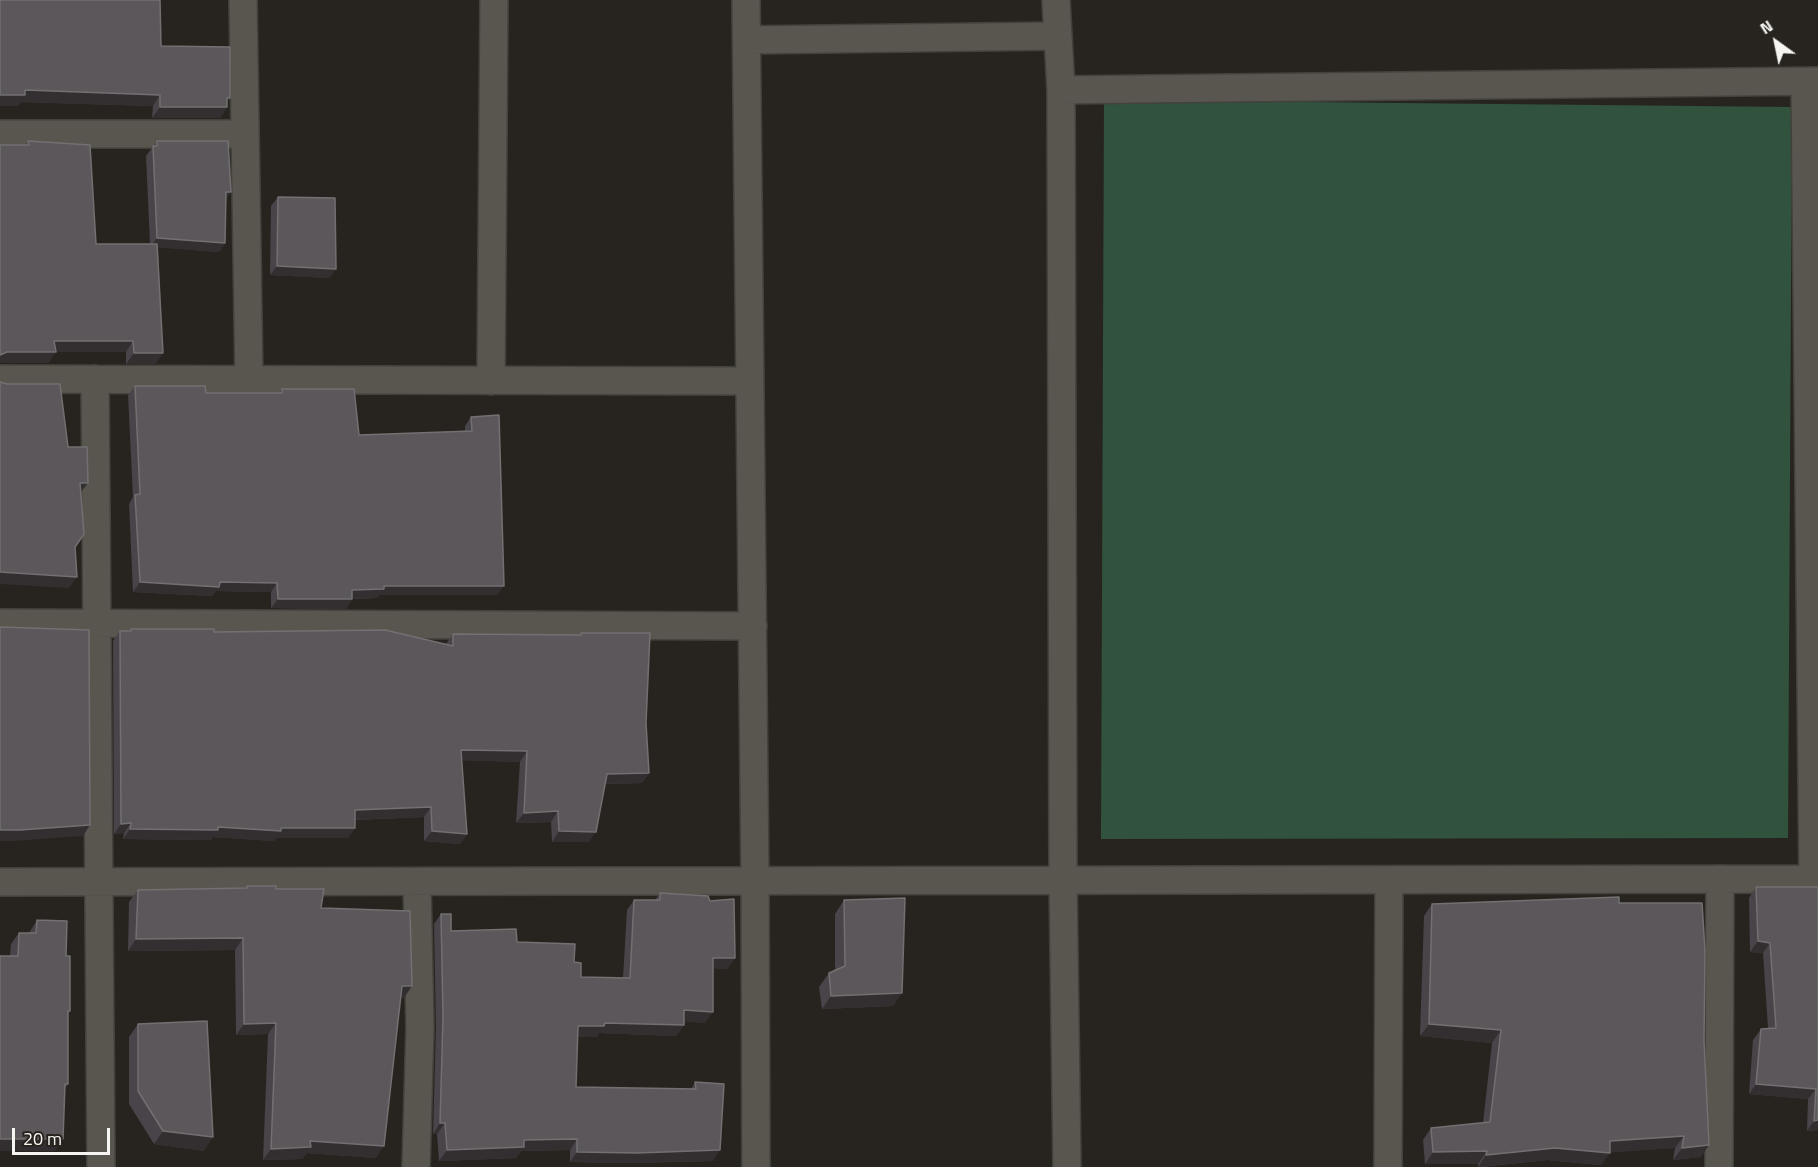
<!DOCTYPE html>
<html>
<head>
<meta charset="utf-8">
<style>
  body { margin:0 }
  #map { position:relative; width:1818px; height:1167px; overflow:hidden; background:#27241f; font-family:"Titillium Web",sans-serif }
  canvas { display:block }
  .north { position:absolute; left:1746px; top:12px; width:60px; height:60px; -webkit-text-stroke:4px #27241f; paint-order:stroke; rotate:327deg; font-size:16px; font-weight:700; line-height:24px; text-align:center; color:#f7f5f1 }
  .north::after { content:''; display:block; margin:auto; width:21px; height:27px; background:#f7f5f1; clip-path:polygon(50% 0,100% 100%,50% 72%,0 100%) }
  .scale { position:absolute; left:12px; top:1128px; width:98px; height:27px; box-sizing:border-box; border:3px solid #f7f5f1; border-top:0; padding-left:8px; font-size:18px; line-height:21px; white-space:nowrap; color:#f7f5f1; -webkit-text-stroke:4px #27241f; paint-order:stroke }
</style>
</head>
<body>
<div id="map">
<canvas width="1818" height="1167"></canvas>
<div class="north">N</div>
<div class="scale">20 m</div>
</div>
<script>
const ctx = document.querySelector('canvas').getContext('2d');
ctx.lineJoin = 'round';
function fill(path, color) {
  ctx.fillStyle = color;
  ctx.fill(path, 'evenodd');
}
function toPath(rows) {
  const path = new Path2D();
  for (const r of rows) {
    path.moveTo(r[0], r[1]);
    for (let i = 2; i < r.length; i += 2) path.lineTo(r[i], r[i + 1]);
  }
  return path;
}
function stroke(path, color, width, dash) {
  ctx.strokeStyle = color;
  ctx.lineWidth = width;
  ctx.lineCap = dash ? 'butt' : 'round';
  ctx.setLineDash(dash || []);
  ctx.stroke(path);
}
fill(toPath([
  [1104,100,1792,107,1788,838,1101,839]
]), '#31533e');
const minor = toPath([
  [243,0,249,380],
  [746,0,755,881,756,1167],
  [1056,0,1061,90,1063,880,1067,1167],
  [747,40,1058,36],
  [1805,82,1813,879],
  [1061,90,1818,81],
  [0,134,245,134],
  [0,379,750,381],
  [95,379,101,1167],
  [491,381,494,0],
  [0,623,753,626],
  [0,882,1818,879],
  [416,1167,420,1027,417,882],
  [1388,1167,1389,880],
  [1719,1167,1720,879]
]);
stroke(minor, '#43413c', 30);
stroke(minor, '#595650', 27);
fill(toPath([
  [0,0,161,46,227,102,227,107,220,118,152,118,153,106,21,102,18,106,0,106],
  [28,141,96,244,150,244,146,156,157,141,226,199,225,243,219,252,158,247,163,353,155,364,126,364,126,352,56,352,48,363,26,145],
  [278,197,330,278,270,275,271,206],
  [135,386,206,393,279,393,282,389,359,435,465,431,465,426,471,417,497,595,379,595,377,598,352,599,346,609,271,608,271,592,216,591,212,596,133,592,129,504,133,497,128,395],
  [131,629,214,632,446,644,453,634,579,635,581,633,646,723,649,773,642,783,605,784,589,842,552,842,551,822,516,823,520,762,461,760,467,834,460,844,424,841,424,817,355,820,355,828,348,838,276,838,274,841,213,837,211,840,123,839,124,833,114,834,113,641,120,631,129,631],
  [247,886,276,889,321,908,404,998,400,998,376,1158,307,1153,302,1159,263,1160,268,1034,236,1035,235,950,128,951,129,902,138,890,246,889],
  [1756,887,1818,887,1818,1130,1807,1131,1808,1099,1749,1094,1753,1040,1761,1029,1768,1028,1763,953,1750,952,1749,898],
  [660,893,710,901,735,958,727,969,713,968,705,1023,684,1021,684,1025,676,1036,599,1033,597,1037,578,1037,576,1087,691,1089,695,1082,713,1161,629,1163,570,1162,570,1150,521,1151,516,1158,439,1161,437,1134,433,1134,436,1027,434,924,441,914,451,931,517,942,574,962,581,977,623,978,627,910,634,900,655,900],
  [844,900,893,1006,822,1009,819,987,829,973,835,971,835,914],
  [1619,903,1701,1157,1673,1160,1675,1148,1610,1152,1601,1165,1547,1160,1481,1167,1478,1167,1478,1164,1425,1164,1423,1140,1431,1128,1483,1123,1492,1043,1420,1036,1424,916,1432,904],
  [37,920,66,956,70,1011,68,1013,68,1084,65,1088,55,1151,10,956,11,944,19,933,29,933],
  [138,1024,204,1151,154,1144,129,1104,129,1037]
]), '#484449');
fill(toPath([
  [25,90,160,95,153,106,21,102,18,106,0,106,0,95],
  [227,98,230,98,223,107,227,107,220,118,152,118,160,107],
  [226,192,231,192,225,201],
  [157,238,225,243,219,252,150,247],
  [277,266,336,269,330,278,270,275],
  [54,341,133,341,126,352,47,352],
  [7,352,56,352,48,363,0,363,0,355],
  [134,353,163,353,155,364,126,364],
  [80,483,88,483,80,493],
  [0,572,77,577,69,588,0,584],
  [140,582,220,582,277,583,271,592,216,591,212,596,133,592],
  [384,586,504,586,497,595,379,595,377,598,346,599,352,590],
  [278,599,352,599,346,609,271,608],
  [461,750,527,751,520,762,453,760],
  [649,773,642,783,600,784,607,774],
  [431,807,424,817,348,820,355,810],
  [558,811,551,822,516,823,524,813],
  [131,823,124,833,114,834,121,824],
  [90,825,83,836,13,841,0,841,0,830],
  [218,827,281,828,355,828,348,838,276,838,274,841,213,837,211,840,123,839,130,829],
  [432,831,467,834,460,844,424,841],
  [559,831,596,832,589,842,552,842],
  [243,938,235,950,128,951,136,939],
  [1758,941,1770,943,1763,953,1750,952],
  [713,958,735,958,727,969,706,968],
  [402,986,412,986,404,998,393,997],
  [902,993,893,1006,822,1009,831,996],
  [684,1010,713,1012,705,1023,677,1021],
  [276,1023,268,1034,236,1035,244,1024],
  [605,1023,684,1025,676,1036,599,1033,597,1037,571,1037,578,1026],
  [1429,1024,1501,1030,1492,1043,1420,1036],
  [1756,1084,1816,1089,1808,1099,1749,1094],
  [1818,1120,1818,1130,1807,1131,1814,1121],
  [440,1123,445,1123,437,1134,433,1134],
  [163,1131,213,1137,204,1151,154,1144],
  [1684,1136,1675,1148,1604,1153,1610,1153,1601,1165,1547,1160,1478,1167,1486,1155,1610,1141],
  [0,1139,63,1139,55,1151,0,1151],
  [577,1139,570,1150,521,1151,516,1158,439,1161,447,1150,524,1140],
  [310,1141,384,1146,376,1158,307,1153,302,1159,263,1160,271,1149],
  [1709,1145,1701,1157,1673,1160,1682,1148],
  [720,1150,713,1161,629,1163,570,1162,577,1152],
  [1487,1151,1478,1164,1425,1164,1433,1152]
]), '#332f30');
const building = toPath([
  [0,0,160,0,161,46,230,47,230,98,227,98,227,107,160,107,160,95,25,90,25,95,0,95,0,0],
  [28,141,90,145,96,244,157,244,163,353,134,353,133,341,54,341,56,352,7,352,0,355,0,145,29,145,28,141],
  [157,141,228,141,231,192,226,192,225,243,157,238,153,146,157,146,157,141],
  [278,197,335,198,336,269,277,266,278,197],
  [0,382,7,384,60,384,68,447,87,447,88,483,80,483,84,534,75,547,77,577,0,572,0,382],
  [135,386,205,386,206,393,282,393,282,389,354,389,359,435,472,431,471,417,499,415,504,586,384,586,384,589,352,590,352,599,278,599,277,583,220,582,219,587,140,582,135,495,140,494,135,386],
  [0,627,89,630,90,825,20,830,0,830,0,627],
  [131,629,214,629,214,632,385,630,453,646,453,634,581,635,581,633,650,633,646,723,649,773,607,774,596,832,559,831,558,811,524,813,527,751,461,750,467,834,432,831,431,807,355,810,355,828,281,828,281,831,218,827,218,830,130,829,131,823,121,824,120,631,131,631,131,629],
  [247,886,276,886,276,889,324,889,321,908,410,911,412,986,402,986,384,1146,310,1141,311,1147,271,1149,276,1023,244,1024,243,938,136,939,138,890,247,888,247,886],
  [1756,887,1818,887,1818,1120,1814,1121,1816,1089,1756,1084,1761,1029,1776,1028,1770,943,1758,941,1756,887],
  [660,893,708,896,710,901,734,899,735,958,713,958,713,1012,684,1010,684,1025,605,1023,604,1026,578,1026,576,1087,696,1089,695,1082,724,1084,720,1150,637,1153,577,1152,577,1139,524,1140,524,1147,447,1150,445,1123,440,1123,443,1017,441,914,451,914,451,931,516,929,517,942,575,944,574,962,581,963,581,977,630,978,634,900,660,900,660,893],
  [1619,897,1619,903,1702,903,1705,951,1704,1040,1709,1145,1682,1148,1684,1136,1610,1141,1610,1153,1555,1148,1486,1155,1487,1151,1433,1152,1431,1128,1490,1122,1501,1030,1429,1024,1432,904,1619,897],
  [905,898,902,993,831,996,829,973,845,966,844,900,905,898],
  [37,920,67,921,66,956,70,956,70,1011,68,1011,68,1084,65,1084,63,1139,0,1139,0,956,18,956,19,933,36,933,37,920],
  [207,1021,213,1137,163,1131,138,1091,138,1024,207,1021]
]);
fill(building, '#5b575b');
stroke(building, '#737072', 1.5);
</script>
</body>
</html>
